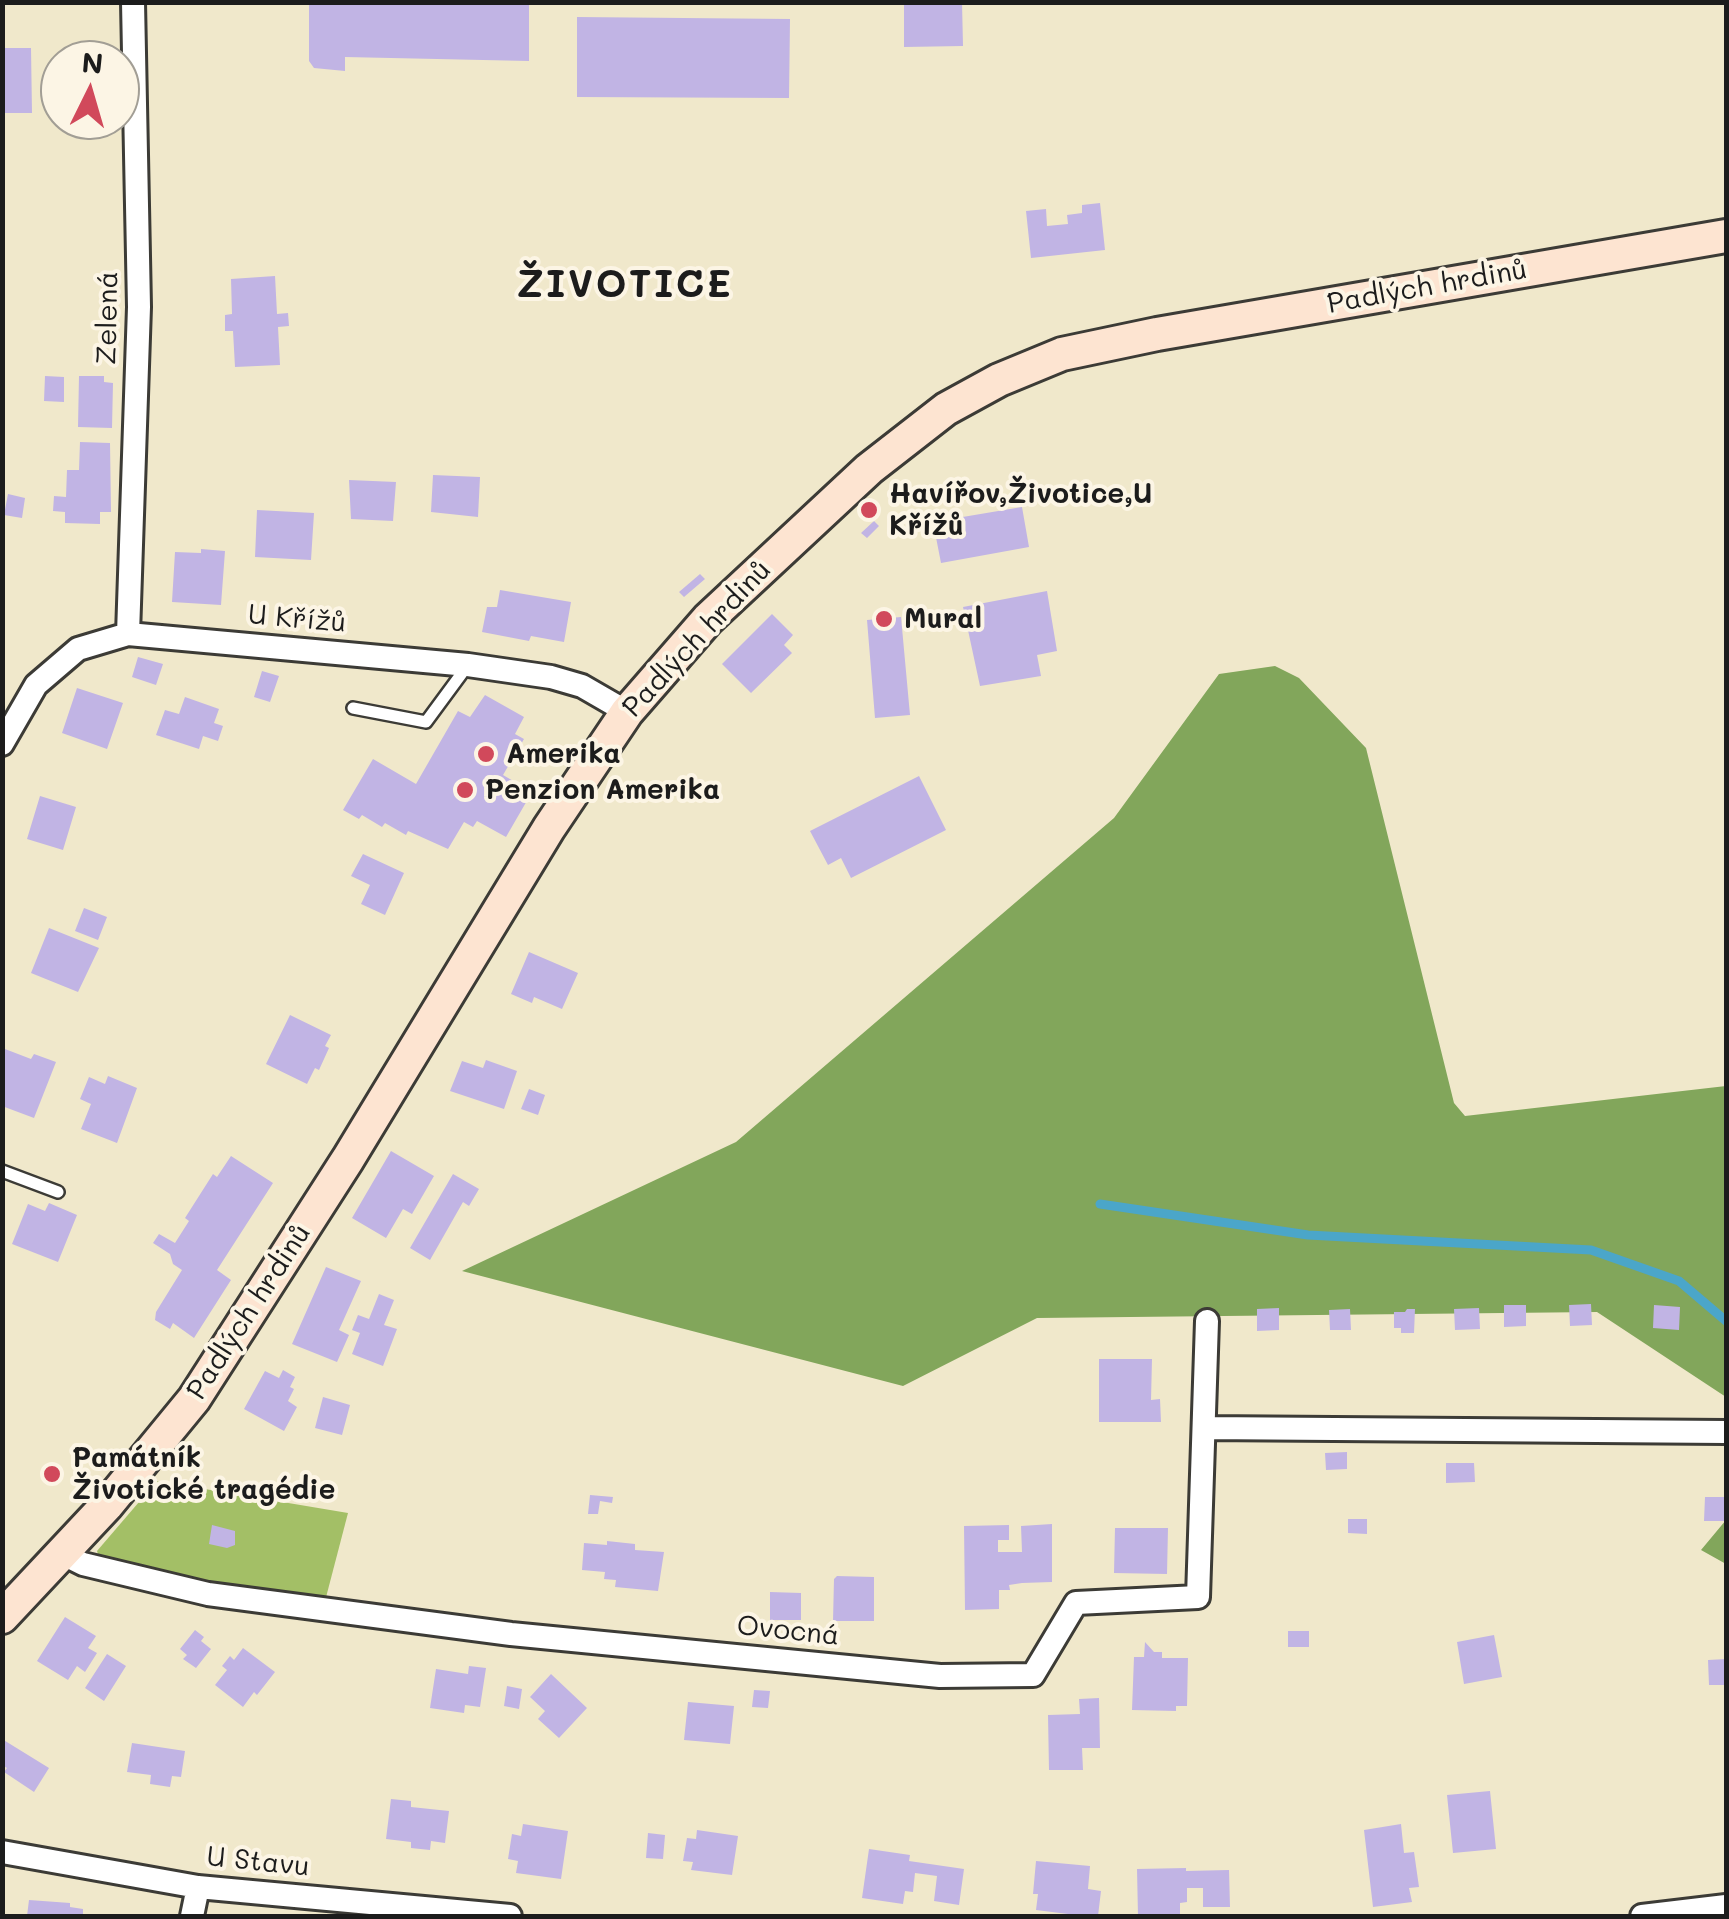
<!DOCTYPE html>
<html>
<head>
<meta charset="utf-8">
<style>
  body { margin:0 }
  #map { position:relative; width:1729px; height:1919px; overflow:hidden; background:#f0e8cb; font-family:Mali,sans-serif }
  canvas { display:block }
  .frame { position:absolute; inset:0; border:5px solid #1c1c1c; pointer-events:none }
  .north { position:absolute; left:40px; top:40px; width:100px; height:100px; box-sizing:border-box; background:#fcf5e5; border:2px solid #a29e95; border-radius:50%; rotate:5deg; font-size:28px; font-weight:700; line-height:40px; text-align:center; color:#1c1c1c }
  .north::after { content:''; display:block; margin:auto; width:35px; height:45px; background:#d1495b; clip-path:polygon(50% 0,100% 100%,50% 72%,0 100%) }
</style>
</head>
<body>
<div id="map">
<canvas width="1729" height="1919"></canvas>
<div class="frame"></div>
<div class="north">N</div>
</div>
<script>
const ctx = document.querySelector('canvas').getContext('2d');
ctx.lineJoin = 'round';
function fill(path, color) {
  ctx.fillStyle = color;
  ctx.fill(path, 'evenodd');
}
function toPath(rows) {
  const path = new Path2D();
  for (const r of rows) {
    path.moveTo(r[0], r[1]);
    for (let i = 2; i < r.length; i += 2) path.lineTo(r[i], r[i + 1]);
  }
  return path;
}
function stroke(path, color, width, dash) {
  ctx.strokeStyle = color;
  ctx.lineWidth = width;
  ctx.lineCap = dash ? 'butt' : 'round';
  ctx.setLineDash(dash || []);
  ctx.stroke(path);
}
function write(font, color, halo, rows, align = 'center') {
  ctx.font = font + ' Mali,sans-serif';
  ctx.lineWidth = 8;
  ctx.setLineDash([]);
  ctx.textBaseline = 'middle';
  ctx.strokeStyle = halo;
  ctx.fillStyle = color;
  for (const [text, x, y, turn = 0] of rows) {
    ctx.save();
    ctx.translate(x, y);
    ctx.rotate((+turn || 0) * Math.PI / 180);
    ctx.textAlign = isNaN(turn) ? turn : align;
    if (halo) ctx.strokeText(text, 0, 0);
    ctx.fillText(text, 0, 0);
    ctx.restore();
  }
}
fill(toPath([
  [157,1481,348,1513,324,1605,100,1561,97,1551]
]), '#a3bf66');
fill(toPath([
  [1275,666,1299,678,1366,748,1454,1103,1465,1116,1726,1086,1726,1397,1597,1312,1037,1318,903,1386,462,1271,736,1142,1114,818,1219,674],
  [1726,1520,1726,1564,1701,1550]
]), '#82a65b');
stroke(toPath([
  [1100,1204,1308,1235,1591,1250,1679,1281,1726,1321]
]), '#4ba6c9', 9);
fill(toPath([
  [309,2,529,2,529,61,345,57,345,71,314,68,309,61],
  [904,2,962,2,963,46,904,47],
  [577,17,790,19,789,98,577,97],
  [2,48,31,48,32,113,2,113],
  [52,61,60,61,60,107,53,107,52,92,48,92,48,74,52,74],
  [1100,203,1105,250,1031,258,1026,211,1046,209,1047,226,1068,224,1067,215,1082,213,1082,205],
  [275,276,277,314,288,313,289,326,278,327,280,365,235,367,233,331,225,331,225,315,232,314,231,279],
  [45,376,64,377,64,402,44,401],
  [79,376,104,376,104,382,113,383,112,428,78,427],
  [80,442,110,443,111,512,100,512,100,524,65,523,65,512,53,511,54,496,66,497,67,470,79,470],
  [433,475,480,477,478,517,431,512],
  [349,480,396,482,393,521,351,519],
  [8,494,25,498,22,518,4,515],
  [1022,507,1029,547,941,563,933,522],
  [257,510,314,513,311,560,255,557],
  [874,521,879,526,867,538,861,533],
  [201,549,225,551,221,605,172,602,175,552,201,553],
  [700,574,705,579,684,597,679,592],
  [500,590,571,602,564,642,531,636,529,641,482,632,487,607,497,607],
  [1047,591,1057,651,1037,655,1041,676,980,686,963,607],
  [772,614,793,635,784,645,792,653,751,693,722,664],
  [901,617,910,715,875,718,867,620],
  [138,657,163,664,156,685,132,677],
  [262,671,279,676,270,702,254,697],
  [77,688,123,703,107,749,62,733],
  [485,695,524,717,515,734,524,739,503,775,532,792,506,837,477,821,473,827,464,822,448,849,408,831,406,835,385,823,382,827,362,815,359,819,343,810,373,759,416,784,458,711,470,717],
  [185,697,219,709,214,723,223,726,218,741,203,736,199,749,156,735,165,710,179,714],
  [919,776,946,830,851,878,841,858,828,865,810,831],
  [40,796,76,807,63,850,27,839],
  [363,854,404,873,385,915,361,904,370,885,351,876],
  [84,908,107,917,98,940,75,931],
  [49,928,99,948,78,992,31,973],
  [529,952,578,973,562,1009,534,997,532,1003,511,994],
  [290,1015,331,1035,325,1046,329,1048,319,1070,315,1068,307,1084,266,1064],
  [5,1049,31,1059,34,1054,56,1062,34,1118,2,1106],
  [486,1060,517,1071,504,1109,450,1091,462,1061,483,1068],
  [108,1076,137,1088,117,1143,81,1129,91,1104,80,1099,89,1077,105,1084],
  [529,1089,545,1095,538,1115,521,1109],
  [391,1151,434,1176,412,1214,403,1209,386,1238,352,1218],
  [231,1156,273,1183,217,1270,231,1280,194,1338,173,1323,170,1329,155,1320,156,1312,182,1270,173,1264,170,1254,153,1243,159,1234,175,1243,189,1221,185,1218,213,1174,217,1177],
  [453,1174,479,1189,469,1206,463,1202,430,1260,410,1248],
  [49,1203,77,1215,58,1262,12,1244,28,1204,45,1211],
  [326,1267,361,1281,339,1330,349,1335,337,1362,292,1344],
  [379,1294,394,1300,384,1325,397,1329,383,1366,352,1354,360,1333,352,1330,358,1315,369,1319],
  [1591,1304,1592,1325,1570,1326,1569,1305],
  [1504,1305,1526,1305,1526,1326,1504,1327],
  [1654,1305,1680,1307,1679,1330,1653,1328],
  [1279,1308,1279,1330,1257,1331,1257,1309],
  [1479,1308,1480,1329,1455,1330,1454,1309],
  [1350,1309,1351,1330,1330,1330,1329,1310],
  [1407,1309,1415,1309,1414,1333,1401,1333,1401,1328,1394,1328,1394,1312,1405,1312],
  [1099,1359,1152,1359,1151,1400,1160,1399,1161,1422,1099,1422],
  [283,1370,295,1377,290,1387,294,1389,288,1401,297,1407,284,1431,244,1409,265,1371,279,1378],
  [323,1397,350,1405,342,1435,315,1428],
  [1347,1452,1347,1469,1326,1470,1325,1453],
  [1446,1463,1474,1463,1475,1482,1446,1483],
  [590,1495,613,1497,612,1503,600,1501,598,1514,588,1514],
  [1705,1497,1726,1497,1726,1521,1704,1521],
  [1348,1519,1367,1519,1367,1534,1348,1533],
  [1052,1524,1052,1582,1022,1583,1009,1585,1010,1590,999,1590,999,1609,965,1610,964,1526,1009,1525,1009,1540,998,1540,998,1552,1022,1552,1021,1526],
  [212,1525,235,1531,235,1545,227,1548,209,1544],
  [1115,1528,1168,1528,1167,1574,1114,1573],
  [607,1541,635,1544,635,1550,664,1552,658,1591,615,1587,616,1580,604,1579,605,1572,582,1570,584,1543,607,1545],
  [837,1576,874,1577,874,1621,833,1621,834,1579],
  [770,1592,801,1593,801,1620,770,1620],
  [65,1617,96,1636,88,1648,97,1653,85,1672,77,1666,68,1680,37,1661],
  [195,1630,204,1637,201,1641,211,1649,196,1668,183,1659,187,1655,180,1649],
  [1288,1631,1309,1631,1309,1647,1288,1647],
  [1494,1635,1502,1677,1464,1684,1457,1642],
  [1145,1642,1154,1652,1162,1652,1162,1658,1188,1658,1187,1706,1176,1706,1176,1711,1132,1710,1134,1657,1144,1657],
  [243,1648,275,1672,257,1695,254,1692,243,1707,215,1685,227,1670,222,1666,230,1656,234,1660],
  [107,1654,126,1666,104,1701,85,1688],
  [1726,1659,1726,1685,1709,1685,1708,1660],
  [469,1666,486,1668,480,1707,465,1705,464,1713,430,1708,436,1669,468,1674],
  [551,1674,587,1708,559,1738,538,1719,545,1711,530,1697],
  [507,1686,522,1689,519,1709,504,1706],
  [754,1690,770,1691,768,1708,752,1707],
  [1099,1698,1100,1748,1082,1748,1083,1770,1049,1770,1048,1715,1080,1714,1079,1699],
  [688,1702,734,1706,730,1744,684,1740],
  [2,1739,49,1768,34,1792,4,1772,7,1768,2,1765],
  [132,1743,185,1751,181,1777,172,1776,170,1787,150,1784,151,1775,127,1772],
  [1490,1791,1496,1849,1453,1853,1447,1795],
  [391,1799,411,1801,411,1807,449,1811,445,1843,431,1841,430,1850,411,1848,411,1842,386,1839],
  [523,1824,568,1831,561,1879,516,1873,518,1861,508,1859,512,1834,521,1836],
  [1401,1824,1404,1853,1414,1852,1419,1887,1409,1888,1412,1902,1373,1907,1364,1830],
  [697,1830,738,1836,732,1875,691,1870,693,1862,683,1861,687,1838,696,1839],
  [648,1833,665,1835,663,1859,646,1858],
  [869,1849,910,1855,909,1861,964,1869,959,1905,934,1901,937,1876,915,1873,913,1892,905,1891,903,1904,862,1898],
  [1036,1861,1090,1866,1088,1889,1101,1891,1098,1916,1068,1916,1068,1914,1036,1910,1038,1894,1033,1894],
  [1186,1868,1186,1871,1229,1870,1230,1907,1203,1907,1203,1888,1187,1888,1187,1902,1180,1903,1180,1916,1138,1916,1137,1869],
  [29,1900,70,1903,70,1907,83,1909,83,1916,27,1916]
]), '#c1b4e4');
const lane = toPath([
  [353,708,426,722,468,665],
  [2,1171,58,1192]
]);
const street = toPath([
  [128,634,139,307,133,2],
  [2,744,36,685,78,649,128,634,468,665,551,677,582,686,627,712],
  [1204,1428,1726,1432],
  [63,1554,83,1564,208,1594,511,1634,940,1676,1033,1675,1076,1603,1198,1597,1207,1321],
  [2,1852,198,1887,510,1916],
  [192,1916,198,1887],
  [1642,1916,1726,1906]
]);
const secondary = toPath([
  [2,1617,107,1505,194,1399,348,1159,549,828,627,712,708,619,869,469,946,409,999,380,1062,354,1157,334,1726,236]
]);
stroke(lane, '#3c3b36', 16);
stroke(street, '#3c3b36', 28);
stroke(secondary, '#3c3b36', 38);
stroke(lane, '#fff', 11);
stroke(street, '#fff', 22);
stroke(secondary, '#fde4d1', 32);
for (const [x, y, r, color] of [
  [869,510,10,"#d1495b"],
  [884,619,10,"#d1495b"],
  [486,754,10,"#d1495b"],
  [465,790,10,"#d1495b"],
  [52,1474,10,"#d1495b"]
]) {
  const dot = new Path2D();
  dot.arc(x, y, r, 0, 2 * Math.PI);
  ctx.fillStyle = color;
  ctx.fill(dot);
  stroke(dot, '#fcf5e5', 4);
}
write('28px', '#1c1c1c', '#fcf5e5', [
  ["Padlých hrdinů",1427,287,-10],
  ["Zelená",108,318,-89],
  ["U Křížů",297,619,5],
  ["Padlých hrdinů",697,639,-47],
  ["Padlých hrdinů",249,1312,-57],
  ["Ovocná",788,1631,6],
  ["U Stavu",258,1862,6]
]);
write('bold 28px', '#1c1c1c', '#fcf5e5', [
  ["Havířov,Životice,U",889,494],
  ["Křížů",889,526],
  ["Mural",904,619],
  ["Amerika",506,754],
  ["Penzion Amerika",485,790],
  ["Památník",72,1458],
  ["Životické tragédie",72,1490]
], 'left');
ctx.letterSpacing = '2.5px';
write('bold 38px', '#1c1c1c', '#fcf5e5', [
  ["ŽIVOTICE",625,285]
]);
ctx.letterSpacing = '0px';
</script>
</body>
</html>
